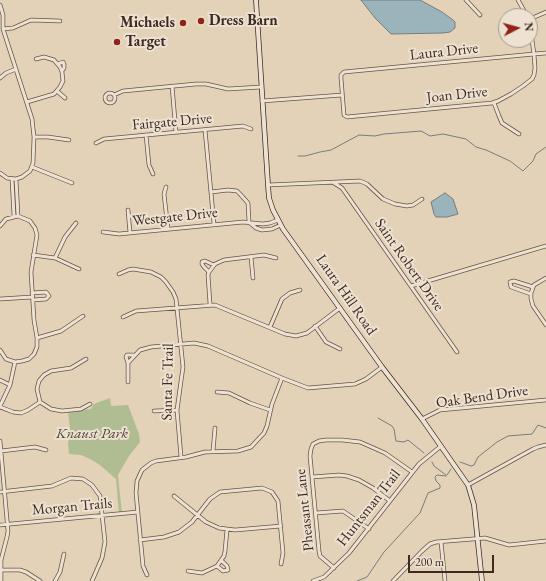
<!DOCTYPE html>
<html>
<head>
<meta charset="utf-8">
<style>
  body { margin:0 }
  #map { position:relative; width:546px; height:581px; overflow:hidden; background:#e3d2b8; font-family:"EB Garamond",serif }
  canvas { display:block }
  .north { position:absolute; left:498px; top:8px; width:40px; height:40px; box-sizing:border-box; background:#ede2d1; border:1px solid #a7988b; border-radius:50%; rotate:84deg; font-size:11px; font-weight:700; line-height:16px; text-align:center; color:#3e2a22 }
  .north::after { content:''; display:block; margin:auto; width:14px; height:18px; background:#8f2418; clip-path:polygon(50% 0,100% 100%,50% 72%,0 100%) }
  .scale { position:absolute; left:408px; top:555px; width:86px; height:18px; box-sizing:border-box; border:2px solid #3e2a22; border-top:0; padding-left:5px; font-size:12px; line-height:14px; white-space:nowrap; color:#3e2a22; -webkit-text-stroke:3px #ede2d1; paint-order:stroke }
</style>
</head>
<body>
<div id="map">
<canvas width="546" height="581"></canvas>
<div class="north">N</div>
<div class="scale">200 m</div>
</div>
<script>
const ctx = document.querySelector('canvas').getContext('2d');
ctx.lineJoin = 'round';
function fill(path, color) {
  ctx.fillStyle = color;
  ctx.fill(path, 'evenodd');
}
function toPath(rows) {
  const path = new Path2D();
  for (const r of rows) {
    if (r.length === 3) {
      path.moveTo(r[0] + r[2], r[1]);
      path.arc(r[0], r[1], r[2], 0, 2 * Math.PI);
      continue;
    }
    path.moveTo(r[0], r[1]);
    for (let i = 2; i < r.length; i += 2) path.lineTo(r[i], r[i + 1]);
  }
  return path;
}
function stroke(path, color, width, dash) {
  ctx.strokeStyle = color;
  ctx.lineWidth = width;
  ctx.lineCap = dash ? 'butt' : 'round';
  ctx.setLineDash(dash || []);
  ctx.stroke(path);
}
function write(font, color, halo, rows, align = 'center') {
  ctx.font = font + ' "EB Garamond",serif';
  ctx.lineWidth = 4;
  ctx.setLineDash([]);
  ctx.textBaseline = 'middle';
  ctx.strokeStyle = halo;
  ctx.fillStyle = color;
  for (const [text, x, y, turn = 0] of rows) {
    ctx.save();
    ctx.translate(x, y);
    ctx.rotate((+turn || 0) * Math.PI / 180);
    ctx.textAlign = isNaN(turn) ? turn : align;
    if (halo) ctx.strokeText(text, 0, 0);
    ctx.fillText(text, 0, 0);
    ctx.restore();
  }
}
fill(toPath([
  [110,398,111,406,128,405,139,434,140,442,129,456,118,475,122,514,119,514,116,479,100,465,90,459,81,455,69,454,68,444,70,429,68,411,91,409,94,404]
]), '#b0bd92');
const water = toPath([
  [361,0,420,0,442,12,453,20,455,22,455,28,450,32,443,33,391,34,375,18,361,0],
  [445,193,453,199,458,214,447,217,436,217,434,214,431,202,445,193]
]);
fill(water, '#9bb4bb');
stroke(water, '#767d7e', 1);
stroke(toPath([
  [298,156,305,156,320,152,331,150,359,135,375,136,384,134,421,131,430,136,443,134,466,139,476,147,486,150,510,161,523,171,533,161,536,154,546,147],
  [378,418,392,426,394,429,396,441,404,442,408,440,424,453],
  [432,462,434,466,446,475],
  [460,462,471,466,474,465,478,457,497,442,508,436,532,434,538,425,546,428],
  [447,475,451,469],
  [357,581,367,577,384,552,420,513,428,493,440,488,440,485,436,481,435,477,437,475,446,476]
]), '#767d7e', 1);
const street = toPath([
  [466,0,480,15],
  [518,0,527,16],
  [0,5,3,15,3,29,32,119,34,137,33,163,30,171,22,177,16,179,7,178,0,173],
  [530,19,546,12],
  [530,25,532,32,532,40,534,54,535,68,534,75,532,79,523,86,511,94,498,101,492,103,347,117,344,115,341,78,341,75,344,72,534,54,546,53],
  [3,29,13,28,31,20,60,21],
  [58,64,63,62,64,64,64,68,62,71],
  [0,78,6,73,16,69],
  [172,86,176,132],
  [57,91,65,98],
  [110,98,5],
  [114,95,123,91,196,84,206,84,228,89,261,87],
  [262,101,342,95],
  [27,102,54,94,60,87,63,81,62,72,60,67,54,60,44,57,36,59],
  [494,103,499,116,502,123,519,134],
  [205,130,214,224],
  [146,135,149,165,153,174],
  [34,137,48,137,69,140],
  [96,143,104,139,243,126,251,129],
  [32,167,72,183],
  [12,179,14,216],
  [16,179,18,216],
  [334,183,342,188,457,352],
  [268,185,360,181,367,184,383,199,395,204,407,206,413,205,422,199],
  [166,187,164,194,168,229],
  [211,192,228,190,237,191,240,194,248,203,249,222],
  [128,210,130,233],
  [250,223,256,228,262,230,272,229,281,225],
  [0,226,6,219,18,216,30,221,35,228,37,235,31,272,34,320,37,338,37,347,34,354,29,359,22,361,15,362,6,359,0,350],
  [103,232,119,234,243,222,263,224,270,223,278,220],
  [33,255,55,258,79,269],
  [251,257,253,278],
  [55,258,65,237,76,223],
  [209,272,204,267,202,264,202,262,205,261,214,265],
  [119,274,128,270,133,269,151,272,161,277,166,282,173,292,176,299,183,367,177,410,181,457],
  [546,278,534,285,531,293,531,299,533,306,546,325],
  [411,286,546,246],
  [32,293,46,292,49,296,46,299,33,300],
  [531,294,511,287,510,282,514,281,533,287],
  [0,299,32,297],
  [210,304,208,275,209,272,215,264,224,260,264,255,276,258],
  [123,317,136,311,215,305,285,334,296,336,307,333,340,308],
  [315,326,326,342,340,349],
  [270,327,282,299,290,293,300,290],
  [37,338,61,331,83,316],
  [86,359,71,368,51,371,44,375,39,381,37,389,40,402,51,409,62,411,81,409,90,404],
  [128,363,126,357,127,355,134,355],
  [0,380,10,385],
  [128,382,128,363,140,350,151,347,194,343,208,346,282,378,308,388,355,384,366,379,382,367],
  [217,392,229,393,250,403,270,410],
  [0,406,10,385,15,362],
  [0,407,13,412,21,413,28,410,40,402],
  [154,411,177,410],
  [422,419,440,410,546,400],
  [0,441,8,531,7,537,1,560,1,581],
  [1,451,35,447,46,450],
  [213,451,215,428],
  [312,477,339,475,347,476,359,480,373,488,390,501],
  [468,485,533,449,538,447,546,445],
  [0,492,52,486,71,478,83,479,92,485,100,496,105,542,102,558,92,581],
  [174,496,206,522,219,528,235,530,281,526],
  [316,513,343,511,369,529],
  [0,525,138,512],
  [140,540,164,537,179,532,192,522,210,499,220,492,262,488,272,492,278,501,283,553,281,564],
  [441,542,445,581],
  [217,566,223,571,228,570,227,566,221,560],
  [334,568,320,556,319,551,310,456,311,449,313,444,319,441,326,440,342,440,360,442,385,453,412,472],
  [0,570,20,570,26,572,40,581],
  [188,571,202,573,217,566,224,556,225,551,227,530],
  [147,575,143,566,136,493,137,481,142,470,151,463,156,461,186,457,205,452,238,451,251,447,264,433,267,426,272,404,282,378],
  [55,581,60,572,64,554],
  [313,581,324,577,349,553,419,464,441,446],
  [393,581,422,551,430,544,436,542,485,538,509,545,546,541]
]);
const secondary = toPath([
  [256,0,268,185,269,198,273,210,283,229,382,367,422,419,468,485,474,505,482,581]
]);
stroke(street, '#675448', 4.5);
stroke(secondary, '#3e2a22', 5.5);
stroke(street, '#ede2d1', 3);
stroke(secondary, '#ede2d1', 4);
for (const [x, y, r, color] of [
  [201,21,4,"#8f2418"],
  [183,23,4,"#8f2418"],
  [117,42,4,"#8f2418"]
]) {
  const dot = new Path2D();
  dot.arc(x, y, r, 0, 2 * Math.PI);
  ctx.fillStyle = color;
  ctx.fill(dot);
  stroke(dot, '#ede2d1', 1.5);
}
write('bold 15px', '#3e2a22', '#ede2d1', [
  ["Dress Barn",209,21],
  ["Michaels",175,23,"right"],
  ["Target",125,42]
], 'left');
write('15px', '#3e2a22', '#ede2d1', [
  ["Laura Drive",444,52,-6],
  ["Joan Drive",457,95,-6],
  ["Fairgate Drive",172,122,-5],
  ["Westgate Drive",175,217,-6],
  ["Saint Robert Drive",409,265,55],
  ["Laura Hill Road",346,295,55],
  ["Santa Fe Trail",168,382,-89],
  ["Oak Bend Drive",482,397,-8],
  ["Morgan Trails",72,507,-5],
  ["Huntsman Trail",369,508,-52],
  ["Pheasant Lane",305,510,-96]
]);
write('italic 15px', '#554738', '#ede2d1', [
  ["Knaust Park",92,434]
]);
</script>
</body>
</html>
